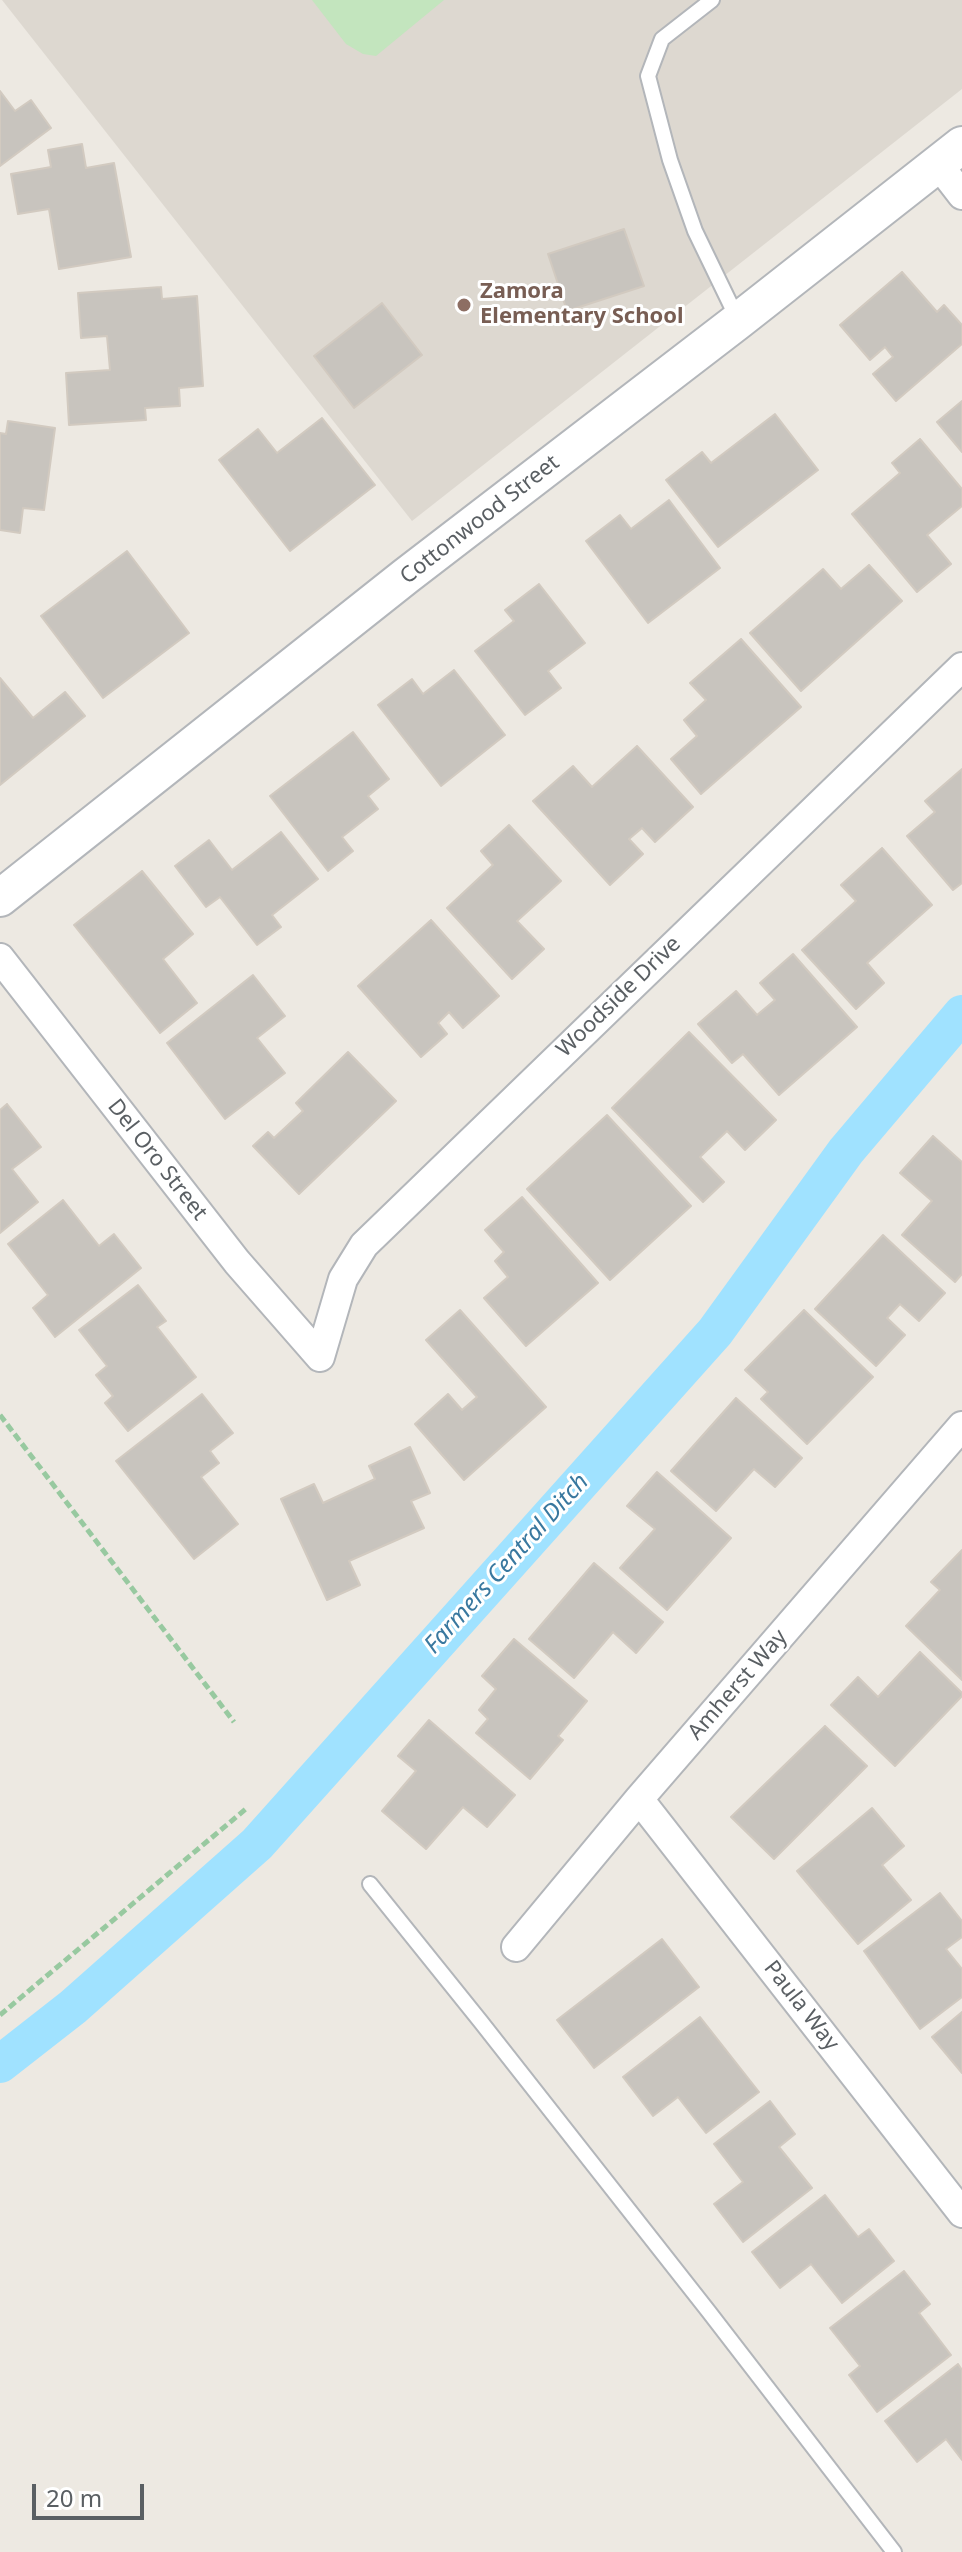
<!DOCTYPE html>
<html>
<head>
<meta charset="utf-8">
<style>
  body { margin:0 }
  #map { position:relative; width:962px; height:2552px; overflow:hidden; background:#ede9e2; font-family:"Noto Sans",sans-serif }
  canvas { display:block }
  .scale { position:absolute; left:32px; top:2484px; width:112px; height:36px; box-sizing:border-box; border:4px solid #5a5f63; border-top:0; padding-left:10px; font-size:24px; line-height:28px; white-space:nowrap; color:#5a5f63; -webkit-text-stroke:6px #fff; paint-order:stroke }
</style>
</head>
<body>
<div id="map">
<canvas width="962" height="2552"></canvas>
<div class="scale">20 m</div>
</div>
<script>
const ctx = document.querySelector('canvas').getContext('2d');
ctx.lineJoin = 'round';
function fill(path, color) {
  ctx.fillStyle = color;
  ctx.fill(path, 'evenodd');
}
function toPath(rows) {
  const path = new Path2D();
  for (const r of rows) {
    path.moveTo(r[0], r[1]);
    for (let i = 2; i < r.length; i += 2) path.lineTo(r[i], r[i + 1]);
  }
  return path;
}
function stroke(path, color, width, dash) {
  ctx.strokeStyle = color;
  ctx.lineWidth = width;
  ctx.lineCap = dash ? 'butt' : 'round';
  ctx.setLineDash(dash || []);
  ctx.stroke(path);
}
function write(font, color, halo, rows, align = 'center') {
  ctx.font = font + ' "Noto Sans",sans-serif';
  ctx.lineWidth = 6;
  ctx.setLineDash([]);
  ctx.textBaseline = 'middle';
  ctx.strokeStyle = halo;
  ctx.fillStyle = color;
  for (const [text, x, y, turn = 0] of rows) {
    ctx.save();
    ctx.translate(x, y);
    ctx.rotate((+turn || 0) * Math.PI / 180);
    ctx.textAlign = isNaN(turn) ? turn : align;
    if (halo) ctx.strokeText(text, 0, 0);
    ctx.fillText(text, 0, 0);
    ctx.restore();
  }
}
fill(toPath([
  [2,0,962,0,962,89,412,521]
]), '#ddd8d0');
fill(toPath([
  [312,0,444,0,376,56,363,54,346,44]
]), '#c3e5be');
stroke(toPath([
  [0,2064,73,2007,257,1844,715,1332,846,1151,962,1014]
]), '#a0e2ff', 38);
const building = toPath([
  [0,91,15,111,31,100,51,128,0,166,0,91],
  [82,144,86,168,114,163,131,257,59,269,49,209,18,214,11,174,51,167,48,150,82,144],
  [624,229,644,286,567,311,548,254,624,229],
  [902,272,937,312,944,305,962,325,962,344,896,401,873,374,893,357,885,347,870,360,840,325,902,272],
  [161,287,162,299,197,296,203,386,179,388,180,406,145,408,146,420,69,425,66,373,110,370,107,336,81,338,78,293,161,287],
  [382,303,422,355,354,408,314,356,382,303],
  [962,401,962,452,937,422,962,401],
  [775,414,818,470,718,547,666,480,702,452,711,463,775,414],
  [322,418,375,485,290,551,219,460,258,429,277,453,322,418],
  [8,421,55,428,44,510,23,508,20,533,0,530,0,433,6,434,8,421],
  [920,439,962,489,962,506,927,535,951,564,917,592,852,514,900,473,892,463,920,439],
  [669,500,720,568,648,623,586,541,620,515,631,529,669,500],
  [127,551,189,633,103,698,41,616,127,551],
  [869,565,902,601,801,691,750,633,823,569,841,589,869,565],
  [539,584,585,643,548,671,561,688,525,715,475,651,514,621,505,610,539,584],
  [741,639,801,707,701,794,671,759,697,736,684,720,706,700,690,683,741,639],
  [454,670,505,735,441,786,378,705,412,679,423,694,454,670],
  [0,678,33,718,65,692,85,716,0,785,0,678],
  [353,732,389,779,368,796,378,809,342,837,353,851,328,871,270,796,353,732],
  [637,746,693,807,655,842,642,828,629,839,643,854,610,885,533,801,573,766,592,787,637,746],
  [962,769,962,883,953,890,907,836,935,812,925,801,962,769],
  [509,825,561,881,517,921,544,949,512,979,447,908,493,865,481,851,509,825],
  [281,832,318,879,272,915,281,927,257,945,220,897,206,907,175,866,209,840,232,870,281,832],
  [882,848,932,905,867,963,884,983,856,1009,802,950,856,901,841,885,882,848],
  [142,871,193,934,163,959,197,1003,160,1033,74,925,142,871],
  [431,920,499,996,463,1028,449,1012,438,1023,447,1034,421,1057,358,986,431,920],
  [793,954,857,1027,779,1095,743,1054,732,1063,698,1024,736,991,757,1015,775,1000,760,983,793,954],
  [253,975,285,1016,257,1038,285,1073,225,1119,167,1043,253,975],
  [689,1032,776,1120,745,1150,727,1131,700,1157,724,1182,703,1202,612,1108,689,1032],
  [348,1052,396,1101,299,1194,253,1146,268,1132,274,1138,303,1111,296,1103,348,1052],
  [7,1104,41,1147,12,1169,38,1202,0,1233,0,1110,7,1104],
  [607,1115,691,1206,610,1280,527,1189,607,1115],
  [933,1136,962,1162,962,1274,955,1282,902,1235,932,1201,900,1173,933,1136],
  [522,1197,598,1283,526,1346,484,1298,508,1277,495,1261,504,1252,485,1230,522,1197],
  [63,1200,99,1246,114,1234,141,1268,55,1337,33,1308,48,1295,8,1244,63,1200],
  [883,1235,945,1293,919,1321,900,1304,887,1318,905,1335,876,1366,815,1309,883,1235],
  [138,1285,166,1321,157,1327,196,1377,128,1431,105,1403,113,1396,96,1375,107,1366,79,1330,138,1285],
  [460,1310,546,1407,464,1480,415,1424,448,1394,462,1410,477,1397,426,1340,460,1310],
  [804,1310,873,1377,807,1444,761,1399,768,1392,745,1370,804,1310],
  [202,1394,233,1433,210,1451,219,1463,201,1477,238,1524,194,1559,116,1461,202,1394],
  [736,1398,802,1458,775,1487,754,1469,716,1511,671,1471,736,1398],
  [410,1447,430,1493,411,1501,424,1528,349,1561,360,1585,327,1600,281,1499,314,1484,323,1503,375,1479,369,1466,410,1447],
  [657,1472,731,1538,667,1610,620,1568,655,1529,627,1506,657,1472],
  [962,1550,962,1680,906,1626,940,1590,931,1582,962,1550],
  [594,1563,663,1622,636,1653,613,1632,574,1678,529,1639,594,1563],
  [514,1639,587,1701,558,1736,563,1740,530,1779,476,1733,488,1719,479,1710,496,1689,482,1676,514,1639],
  [920,1652,962,1693,962,1696,895,1766,831,1705,858,1677,878,1697,920,1652],
  [429,1720,515,1795,487,1827,463,1807,426,1849,382,1811,416,1771,398,1756,429,1720],
  [825,1726,867,1766,774,1859,731,1817,825,1726],
  [872,1808,904,1846,882,1865,911,1900,858,1944,797,1871,872,1808],
  [940,1893,962,1921,962,1937,946,1949,962,1969,962,1997,920,2029,864,1951,940,1893],
  [662,1939,699,1987,594,2068,557,2020,662,1939],
  [962,2012,962,2073,932,2037,962,2012],
  [700,2017,759,2092,706,2133,678,2097,653,2116,623,2077,700,2017],
  [770,2101,795,2134,779,2147,812,2188,743,2242,714,2204,743,2182,714,2144,770,2101],
  [825,2195,858,2237,869,2229,894,2261,842,2303,811,2264,780,2288,752,2252,825,2195],
  [904,2271,930,2304,919,2313,951,2355,877,2412,849,2375,860,2366,830,2328,904,2271],
  [958,2364,962,2370,962,2460,946,2439,917,2462,885,2421,958,2364]
]);
fill(building, '#c8c4be');
stroke(building, '#d2cac0', 2);
const service = toPath([
  [712,0,662,39,648,76,670,160,695,231,738,320],
  [370,1884,481,2022,709,2312,894,2552]
]);
const minor = toPath([
  [938,164,962,195],
  [0,958,237,1262,320,1357],
  [320,1357,343,1279,364,1245,962,667],
  [639,1799,962,2213],
  [516,1947,639,1799,962,1426]
]);
const tertiary = toPath([
  [0,898,406,576,738,321,962,145]
]);
stroke(service, '#b3b6ba', 18);
stroke(minor, '#b3b6ba', 32);
stroke(tertiary, '#b3b6ba', 40);
stroke(toPath([
  [0,1415,234,1722],
  [0,2015,247,1808]
]), '#98c9a0', 5, [8, 4]);
stroke(service, '#fff', 14);
stroke(minor, '#fff', 28);
stroke(tertiary, '#fff', 36);
for (const [x, y, r, color] of [
  [464,305,8,"#8d6e63"]
]) {
  const dot = new Path2D();
  dot.arc(x, y, r, 0, 2 * Math.PI);
  ctx.fillStyle = color;
  ctx.fill(dot);
  stroke(dot, '#fff', 3);
}
write('bold 22px', '#785e54', '#fff', [
  ["Zamora",480,292],
  ["Elementary School",480,317]
], 'left');
write('22px', '#5a5f63', '#fff', [
  ["Cottonwood Street",480,520,-38],
  ["Woodside Drive",619,997,-44],
  ["Del Oro Street",157,1160,52],
  ["Amherst Way",738,1685,-49],
  ["Paula Way",801,2006,52]
]);
write('italic 24px', '#39789f', '#fff', [
  ["Farmers Central Ditch",507,1564,-48]
]);
</script>
</body>
</html>
